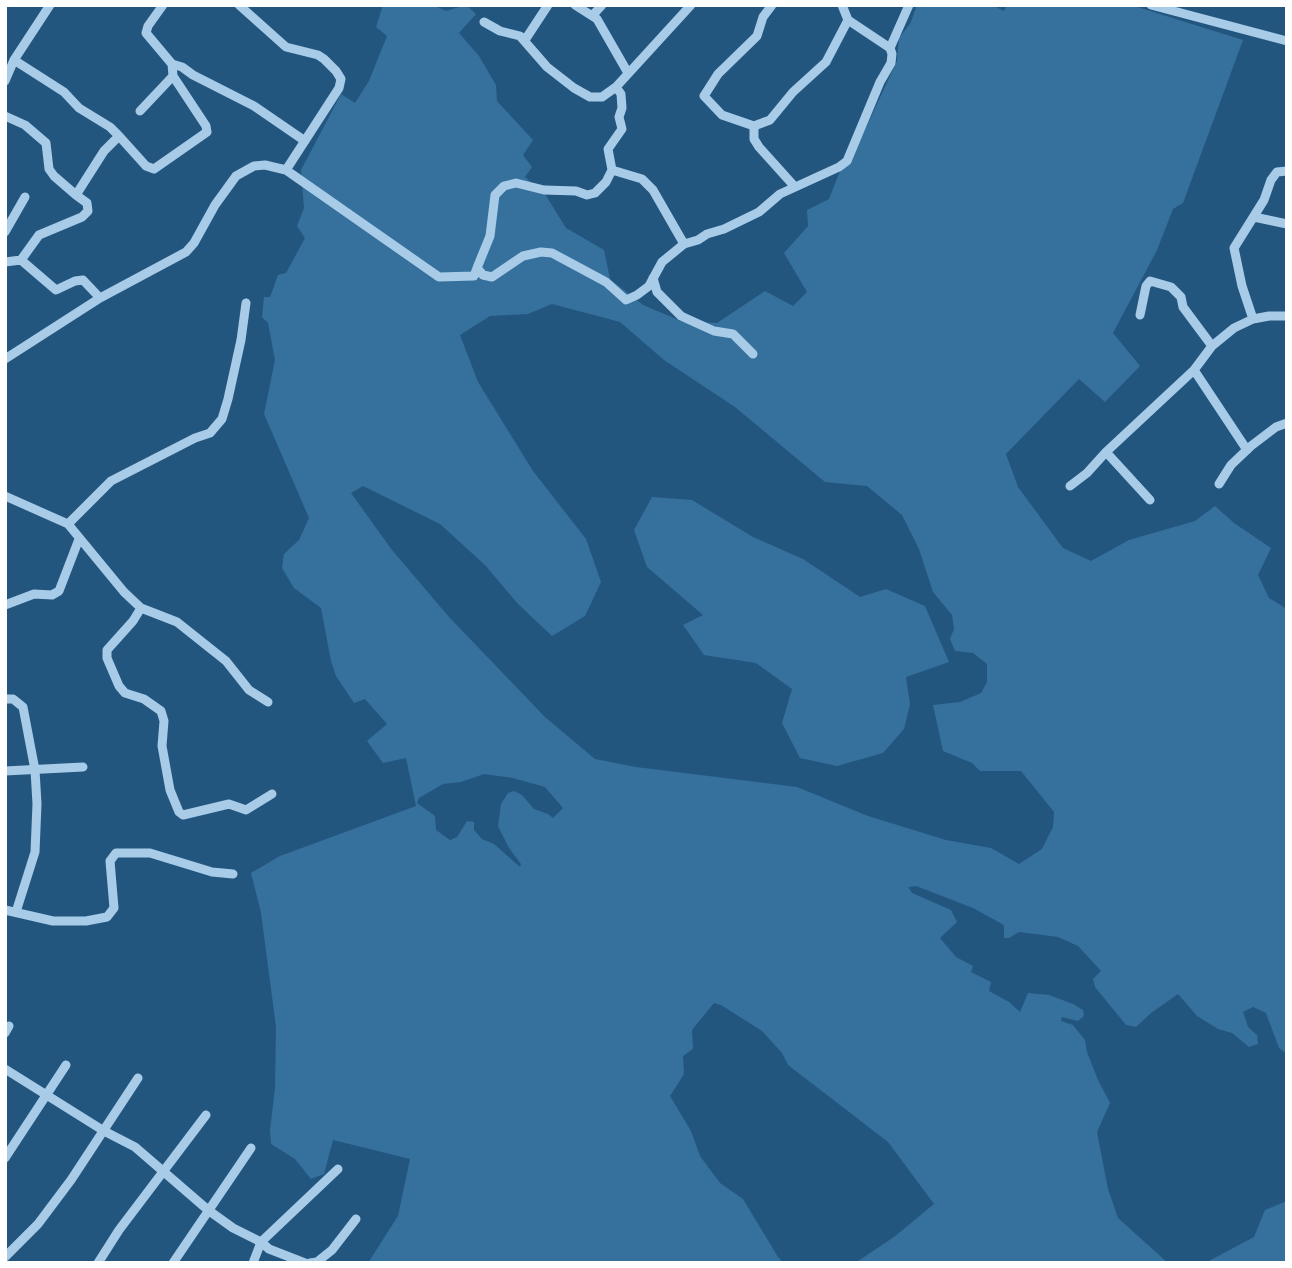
<!DOCTYPE html>
<html>
<head>
<meta charset="utf-8">
<style>
  body { margin:0 }
  #map { position:relative; width:1292px; height:1268px; overflow:hidden; background:#23567f; font-family:"Open Sans",sans-serif }
  canvas { display:block }
  .frame { position:absolute; inset:0; border:7px solid #fff; pointer-events:none }
</style>
</head>
<body>
<div id="map">
<canvas width="1292" height="1268"></canvas>
<div class="frame"></div>
</div>
<script>
const ctx = document.querySelector('canvas').getContext('2d');
ctx.lineJoin = 'round';
function fill(path, color) {
  ctx.fillStyle = color;
  ctx.fill(path, 'evenodd');
}
function toPath(rows) {
  const path = new Path2D();
  for (const r of rows) {
    path.moveTo(r[0], r[1]);
    for (let i = 2; i < r.length; i += 2) path.lineTo(r[i], r[i + 1]);
  }
  return path;
}
function stroke(path, color, width, dash) {
  ctx.strokeStyle = color;
  ctx.lineWidth = width;
  ctx.lineCap = dash ? 'butt' : 'round';
  ctx.setLineDash(dash || []);
  ctx.stroke(path);
}
fill(toPath([
  [383,5,433,5,446,11,466,5,476,14,459,33,479,56,496,85,497,101,533,140,523,155,532,167,525,177,545,194,566,228,604,250,610,279,643,305,681,321,717,323,765,291,793,306,807,292,784,253,808,226,807,210,829,199,840,171,849,164,897,61,899,38,910,24,917,5,992,5,1004,11,1007,5,1131,5,1243,40,1183,203,1173,209,1157,250,1113,333,1140,366,1105,402,1079,379,1006,454,1018,487,1063,548,1091,561,1129,540,1195,521,1215,506,1234,523,1271,548,1258,575,1269,598,1287,609,1287,1054,1279,1048,1266,1013,1253,1007,1243,1012,1248,1027,1257,1035,1258,1044,1249,1047,1232,1033,1218,1029,1197,1016,1178,994,1151,1013,1136,1027,1126,1025,1095,987,1093,979,1101,971,1078,946,1058,937,1019,932,1009,938,1004,938,1004,925,973,908,916,886,908,887,912,893,951,910,957,922,940,938,956,957,973,966,971,972,991,982,989,991,1009,1002,1020,1012,1028,993,1049,995,1073,1004,1083,1010,1084,1016,1078,1021,1062,1017,1061,1021,1073,1025,1085,1040,1087,1052,1098,1080,1110,1103,1097,1132,1108,1189,1118,1218,1168,1263,855,1263,894,1237,934,1204,888,1142,788,1065,782,1053,762,1031,721,1005,714,1003,692,1030,693,1049,683,1056,684,1074,670,1096,691,1131,700,1156,720,1183,743,1199,778,1257,784,1263,368,1263,398,1216,410,1159,333,1140,324,1174,311,1179,295,1159,271,1144,270,1130,275,1088,276,1027,261,913,251,873,280,856,416,806,406,758,383,763,367,741,387,724,365,699,354,703,336,676,331,661,321,608,294,588,282,568,284,554,299,540,309,518,264,414,275,360,268,323,262,317,264,297,270,297,278,275,286,273,305,238,297,226,304,208,301,170,341,94,355,103,369,81,387,36,376,27],
  [552,304,620,322,664,360,735,407,825,482,867,486,902,515,919,549,933,592,952,615,954,629,950,639,955,651,973,653,987,664,987,682,981,693,960,702,933,705,943,751,972,763,980,771,1021,771,1054,812,1053,827,1042,849,1019,864,991,848,946,840,868,816,797,787,636,767,595,759,545,717,449,617,392,550,351,493,363,486,440,524,485,565,518,604,552,636,585,616,601,582,586,539,533,471,478,382,460,335,490,316,528,314],
  [484,774,513,778,545,787,563,808,553,818,548,814,534,809,522,795,514,791,508,793,501,804,498,826,509,848,521,864,520,867,494,844,482,839,474,830,474,822,467,821,457,837,450,840,436,830,435,816,417,803,419,798,443,784,461,782],
  [652,497,692,500,753,537,803,559,860,597,886,589,925,606,949,662,906,677,910,704,904,729,883,753,837,766,800,758,782,723,792,689,756,663,704,655,683,625,703,615,647,567,634,530],
  [1287,1201,1287,1263,1205,1263,1254,1237,1265,1210]
]), '#36709d');
stroke(toPath([
  [163,5,148,26,146,33,172,64,182,67,193,75,254,106,305,141],
  [239,5,286,47,318,55,324,59,336,71,341,79,339,88,286,170],
  [575,5,597,19,628,73],
  [772,5,763,17,757,36,718,74,704,96,722,115,754,126,770,120,793,92,826,62,848,20],
  [1151,5,1287,41],
  [593,15,602,5],
  [484,22,500,31,520,36,547,67,574,88,590,97,602,97,616,87,691,5],
  [525,40,548,5],
  [890,48,909,5],
  [14,60,64,92,79,108,110,127,119,136,104,151,76,195,87,203,88,211,82,217,39,235,21,260],
  [5,81,14,60,50,5],
  [616,87,621,94,622,108,619,117,622,129,608,149,612,170,606,182,595,193,587,195,576,191,544,190,516,183,504,186,495,195,490,236,477,268,483,275,492,277,523,256,541,252,552,253,606,282,626,300,637,295,649,286,662,262,684,244,698,240,707,234,724,229,759,212,780,194,839,167,847,161,880,82,891,63,892,54,890,48,848,20,842,5],
  [140,111,173,76],
  [5,116,25,125,46,143,49,169,54,176,76,195],
  [754,126,754,139,759,147,795,187],
  [119,136,146,166,154,169,207,132,206,126,173,76,172,64],
  [612,170,642,179,653,190,684,244],
  [1254,217,1287,224],
  [5,232,25,197],
  [5,262,21,260,56,290,75,281,83,280,100,298],
  [653,278,657,292,681,316,714,331,733,334,753,354],
  [1140,315,1146,286,1150,281,1171,287,1181,297,1183,307,1212,346],
  [1253,319,1242,286,1234,248,1264,200,1271,180,1277,172,1287,171],
  [5,359,100,298,186,252,194,243,215,205,236,176,254,166,265,165,286,170,439,277,474,276,477,268],
  [1194,370,1247,450],
  [1219,484,1231,465,1251,446,1276,427,1287,423],
  [1070,486,1087,473,1106,452],
  [5,496,68,524,111,481,195,438,210,433,222,419,228,399,241,340,246,303],
  [1150,500,1106,452,1194,370,1212,346,1234,328,1253,319,1269,316,1287,316],
  [68,524,124,592,141,608,177,622,226,661,249,690,268,702],
  [5,605,34,594,52,595,59,591,79,539],
  [141,608,133,621,107,650,107,658,119,686,125,693,144,699,161,711,164,721,162,746,170,790,179,812,183,815,229,804,246,810,272,794],
  [5,699,13,699,23,707,35,770,37,804,35,852,16,912],
  [5,771,83,767],
  [5,910,53,921,86,921,107,917,114,908,110,861,116,853,150,853,212,872,233,874],
  [5,1033,9,1026],
  [5,1069,104,1131,135,1147,208,1210,233,1228,261,1242,269,1249,305,1263],
  [5,1158,66,1065],
  [5,1257,38,1224,71,1180,138,1078],
  [98,1263,119,1230,206,1115],
  [173,1263,251,1148],
  [253,1263,261,1242,338,1169],
  [310,1263,317,1262,332,1250,356,1219]
]), '#a8cbe7', 9);
</script>
</body>
</html>
